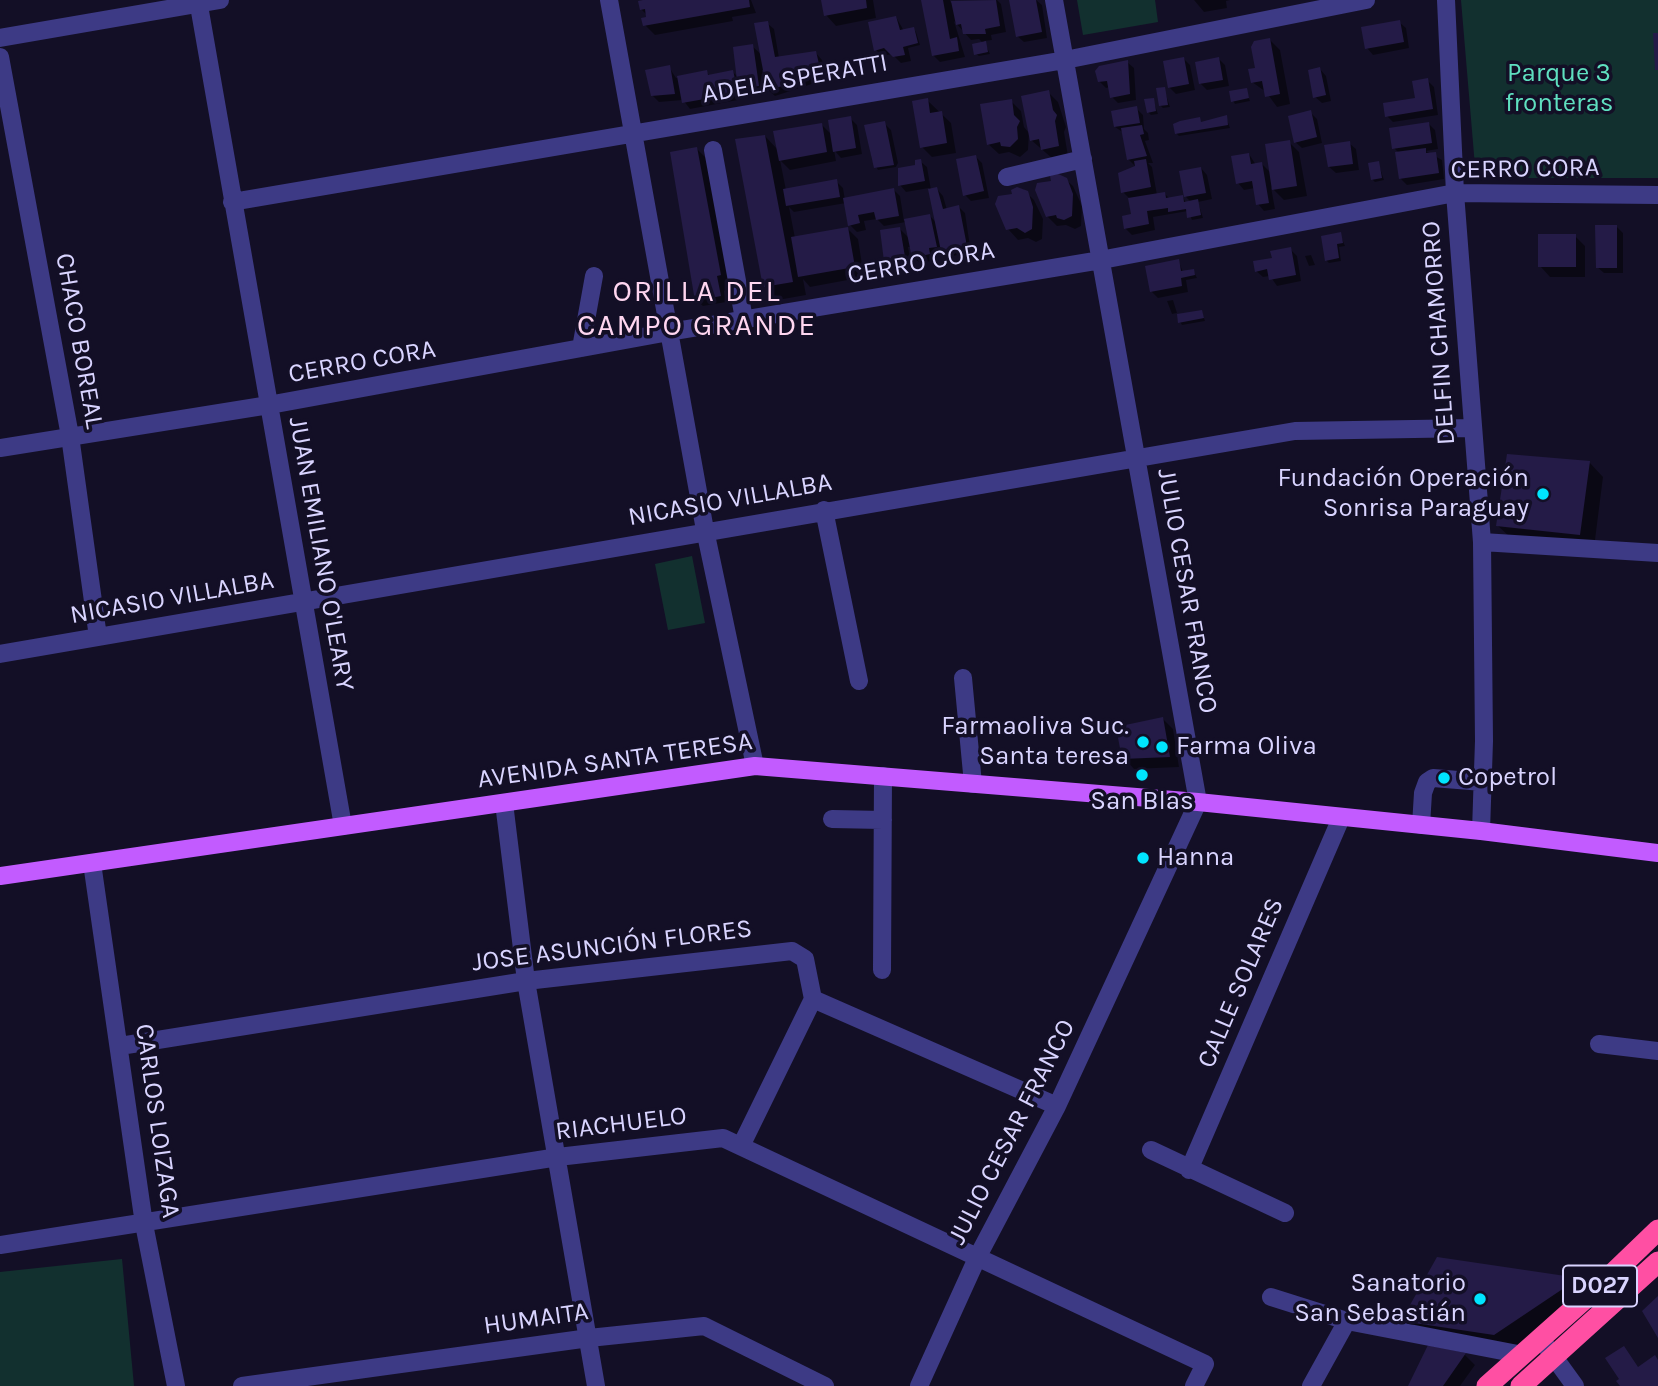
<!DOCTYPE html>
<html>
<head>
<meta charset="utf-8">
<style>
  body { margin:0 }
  canvas { display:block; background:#130f26 }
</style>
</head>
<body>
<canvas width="1658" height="1386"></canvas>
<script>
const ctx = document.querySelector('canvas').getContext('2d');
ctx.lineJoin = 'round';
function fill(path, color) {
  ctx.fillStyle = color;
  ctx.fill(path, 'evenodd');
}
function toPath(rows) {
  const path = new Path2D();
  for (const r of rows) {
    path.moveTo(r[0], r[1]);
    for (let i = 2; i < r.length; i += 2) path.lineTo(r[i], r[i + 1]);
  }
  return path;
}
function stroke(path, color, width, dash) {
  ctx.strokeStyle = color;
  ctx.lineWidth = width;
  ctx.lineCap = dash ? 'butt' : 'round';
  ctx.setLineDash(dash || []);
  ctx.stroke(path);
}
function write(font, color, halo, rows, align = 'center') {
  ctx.font = font + ' Karla,sans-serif';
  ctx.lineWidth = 7;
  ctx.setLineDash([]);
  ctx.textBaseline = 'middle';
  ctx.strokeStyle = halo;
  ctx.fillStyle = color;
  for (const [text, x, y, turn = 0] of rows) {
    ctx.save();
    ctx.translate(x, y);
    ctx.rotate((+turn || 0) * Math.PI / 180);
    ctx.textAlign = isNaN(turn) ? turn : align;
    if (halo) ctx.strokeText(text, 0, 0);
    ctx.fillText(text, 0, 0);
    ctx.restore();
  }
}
fill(toPath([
  [1077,0,1155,0,1158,22,1083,35],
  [1461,0,1658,0,1658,178,1476,178],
  [692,556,705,623,668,630,655,564],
  [122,1259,134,1386,0,1386,0,1272]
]), '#12302f');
fill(toPath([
  [645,0,751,0,756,13,732,17,733,21,655,35,645,25,650,18,641,9],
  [823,0,873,0,876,18,836,26,826,15],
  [923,0,950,0,951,3,997,0,1001,4,1006,32,991,35,992,40,984,41,990,54,979,56,976,54,984,44,979,39,971,40,954,21,965,57,940,62,933,55],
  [1011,0,1036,0,1042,5,1047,38,1024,42,1017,36],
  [1194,0,1230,0,1226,1,1227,8,1204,12],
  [896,17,904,31,914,29,916,32,920,45,908,48,911,61,901,63,892,54,882,56,876,50],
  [1399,22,1406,28,1409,48,1373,55,1367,48],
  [767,23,774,29,779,58,816,53,822,60,827,79,775,96,768,90,765,70,762,70,765,92,747,95,741,89,743,99,690,109,683,100,659,102,652,95,669,67,676,78,706,72,710,76,733,72,739,78,752,46,762,55],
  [1270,40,1280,50,1290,104,1277,107,1266,92,1252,82],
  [1184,59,1190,65,1195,90,1176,94,1169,87],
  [1219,59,1225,65,1229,86,1207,90,1200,83],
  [1127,62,1134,68,1136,100,1118,103,1112,97,1110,87,1106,88,1099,81],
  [1320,69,1326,76,1331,101,1322,103,1315,97],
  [1427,80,1434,87,1438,115,1393,122,1387,116,1417,100],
  [1164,89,1170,107,1163,108,1160,105],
  [1246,90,1250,101,1235,104,1233,101],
  [1048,92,1058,102,1066,127,1064,132,1068,156,1053,159,1031,140],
  [1153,99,1158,114,1151,115,1148,112],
  [927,100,951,123,956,153,932,157,922,147],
  [1011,101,1021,111,1024,127,1029,133,1028,150,1020,157,1009,152,999,154,988,144],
  [1136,108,1143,115,1144,129,1148,133,1149,140,1145,141,1153,163,1148,163,1152,167,1157,195,1164,193,1170,199,1183,197,1186,203,1191,202,1186,197,1201,168,1207,175,1212,199,1198,202,1203,218,1192,220,1188,211,1153,217,1155,230,1132,235,1125,228,1133,216,1130,199,1123,192,1136,167,1128,159,1124,133,1115,127],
  [1310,112,1317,119,1322,143,1302,148,1295,142],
  [1226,117,1230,128,1179,136,1176,133,1199,119,1202,124],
  [850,118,857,125,862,154,841,158,834,150,836,161,790,170,780,160,786,190,836,181,843,188,845,200,893,189,900,196,904,221,930,216,937,223,929,188,906,192,900,185,920,161,927,167,931,190,937,189,943,196,947,210,959,207,965,213,971,253,963,254,956,247,957,255,946,258,943,253,934,254,936,260,920,263,913,257,911,247,908,247,911,263,893,266,886,260,899,228,910,239,906,222,884,226,877,219,864,221,866,230,857,232,850,225,846,203,794,212,789,207,795,238,847,228,858,239,864,277,810,287,803,279,806,295,778,300,764,286,765,136,778,150,821,124,832,135],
  [884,123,891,130,898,163,896,167,878,170,872,160,866,126],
  [1429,124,1435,130,1438,149,1426,151,1442,160,1444,179,1407,185,1401,179,1399,153,1394,148],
  [1289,142,1299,152,1307,196,1284,200,1271,187,1275,209,1264,211,1258,204,1255,188,1244,190,1238,183,1249,154,1256,165,1262,164,1271,173],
  [1349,143,1356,149,1359,170,1336,173,1329,167],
  [697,149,710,162,733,289,724,291,726,302,703,306,696,300],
  [976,157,982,163,989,198,971,201,965,195],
  [1378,162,1384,180,1375,182,1372,179],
  [1062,176,1073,186,1082,206,1081,226,1075,229,1066,225,1057,226,1047,216,1053,182],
  [1023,189,1034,200,1043,219,1042,239,1036,242,1028,238,1018,240,1008,229,1014,195],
  [1616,226,1623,233,1623,273,1604,273,1597,267],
  [1340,234,1345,246,1339,247,1341,261,1329,263,1326,260],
  [1575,236,1585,246,1585,277,1550,277,1540,266],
  [1290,249,1297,256,1301,281,1277,286,1270,276,1263,277,1256,271],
  [1311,255,1315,265,1309,266,1305,256],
  [1178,260,1183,272,1193,270,1197,278,1186,280,1188,292,1158,298,1151,291],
  [1173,300,1177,313,1172,314,1167,301],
  [1202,312,1205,321,1182,325,1180,322],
  [1590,463,1603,477,1594,548,1512,539,1498,526],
  [1163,719,1173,729,1179,767,1134,769,1124,758],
  [1438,1258,1578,1279,1598,1299,1516,1355,1424,1341,1403,1320],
  [1429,1347,1465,1355,1475,1365,1460,1386,1410,1386]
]), '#0007');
fill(toPath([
  [643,0,749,0,750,7,643,26,641,18,646,17,645,9,640,10,638,1],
  [821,0,866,0,867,8,824,16],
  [921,0,943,0,950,39,957,37,959,51,932,56],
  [996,0,1000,26,985,29,986,34,963,34,961,24,956,25,951,1],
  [1009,0,1036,0,1042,32,1016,37],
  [896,16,900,30,914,27,918,43,903,47,905,55,893,57,884,48,874,51,868,22],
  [1400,20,1404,42,1365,49,1361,27],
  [768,21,775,57,816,51,821,73,767,91,754,23],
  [1653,33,1658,33,1658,70,1655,70],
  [1270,38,1280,94,1265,97,1262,81,1251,83,1248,69,1255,68,1251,47,1254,41],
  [986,41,988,52,974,55,972,44],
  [753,44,759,86,738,89,733,47],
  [1184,57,1189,84,1168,88,1163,61],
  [1219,57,1223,80,1199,84,1195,62],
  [1128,60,1130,94,1110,98,1107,81,1098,82,1095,71,1099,66],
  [670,65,675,94,651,96,645,70],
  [1320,67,1326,95,1313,98,1308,70],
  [707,70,708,75,733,70,738,93,682,103,677,76],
  [1428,78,1433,109,1385,117,1383,103,1415,98,1412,81],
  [1165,87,1168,105,1159,106,1156,88],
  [1247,88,1249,98,1231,102,1229,91],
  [1049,90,1053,110,1057,115,1055,121,1059,146,1041,150,1039,139,1030,141,1021,96],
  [928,98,930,113,942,111,947,143,920,148,912,101],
  [1154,98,1156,111,1147,113,1144,99],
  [1012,99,1014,115,1020,121,1017,127,1018,139,1010,147,1001,146,1000,142,987,145,980,104],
  [1137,106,1140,123,1114,127,1111,111],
  [1311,110,1317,137,1294,143,1288,116],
  [1227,115,1228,125,1175,134,1173,124,1180,121,1200,117,1201,122],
  [851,116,856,148,833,152,828,120],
  [885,121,894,165,874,168,864,125],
  [1429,122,1432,143,1392,149,1389,128],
  [822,123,827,152,779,161,773,131],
  [1142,125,1144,134,1140,135,1147,156,1127,160,1121,128],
  [765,135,793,282,763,287,735,139],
  [1290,140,1297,186,1272,190,1265,144],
  [1350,141,1353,164,1328,167,1324,145],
  [697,147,721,275,717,276,721,296,695,301,670,152],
  [1426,148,1426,153,1436,152,1439,173,1399,179,1395,152],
  [1249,153,1251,164,1262,162,1269,203,1256,205,1252,181,1236,184,1231,156],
  [976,155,984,191,963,196,956,159],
  [921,159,925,181,898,186,898,168,915,165,915,160],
  [1146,159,1151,187,1121,193,1118,173,1135,166,1134,161],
  [1379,161,1382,178,1371,180,1368,163],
  [1201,167,1206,193,1184,197,1179,171],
  [1056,173,1067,178,1073,194,1072,216,1064,220,1057,218,1056,215,1046,217,1035,190,1037,183,1051,181,1050,176],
  [837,179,840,197,786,206,783,189],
  [937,187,943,209,959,205,966,241,966,246,955,248,956,253,942,256,928,189],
  [1017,187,1028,191,1033,207,1032,229,1025,233,1017,228,1006,230,995,204,998,196,1012,194,1011,190],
  [894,188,899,216,876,220,874,212,858,215,860,223,848,226,843,198],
  [1165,192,1166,198,1183,195,1184,202,1198,199,1201,215,1187,218,1186,209,1168,212,1168,208,1147,211,1149,224,1124,229,1122,216,1131,214,1128,198],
  [930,214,937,247,929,248,930,254,912,258,904,219],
  [1595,225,1617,225,1617,268,1596,268],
  [848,227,855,267,798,277,791,237],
  [900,227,905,257,884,261,880,230],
  [1341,232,1343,243,1337,244,1339,258,1325,261,1321,236],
  [1538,234,1576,234,1576,267,1538,267],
  [1291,247,1296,275,1269,280,1267,269,1255,272,1253,261,1272,258,1270,251],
  [1179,259,1181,271,1194,269,1195,275,1181,278,1182,286,1150,292,1145,266],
  [1202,310,1204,318,1178,323,1177,314],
  [1507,454,1590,461,1580,535,1496,526],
  [1163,717,1170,757,1122,759,1116,727],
  [1437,1257,1579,1278,1494,1335,1401,1321],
  [1658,1296,1658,1338,1642,1311],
  [1428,1345,1466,1353,1443,1386,1408,1386],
  [1624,1346,1638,1367,1655,1355,1658,1360,1658,1386,1620,1386,1616,1381,1619,1379,1605,1358]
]), '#241b47');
stroke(toPath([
  [198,0,343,826],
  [609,0,705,530,755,766],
  [1446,0,1455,193,1482,542,1484,741,1481,831],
  [0,38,220,0],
  [0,57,70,436,98,637],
  [713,150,744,319],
  [1007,177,1083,159],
  [232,202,1065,60,1366,0],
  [581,348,594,276],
  [0,448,269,405,669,332,1101,260,1455,193,1658,195],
  [824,510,859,681],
  [1482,542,1658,553],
  [0,654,1295,431,1473,428],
  [963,678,973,784],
  [504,803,526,981,596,1386],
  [832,819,883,820],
  [1421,825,1423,793,1427,782,1433,778,1483,782],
  [92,863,144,1224,176,1386],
  [882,970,883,776],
  [813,999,1057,1106],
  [1599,1044,1658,1051],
  [120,1046,526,981,792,951,805,959,813,999],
  [741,1146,813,999],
  [1151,1150,1285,1213],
  [1189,1170,1341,818],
  [0,1245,558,1157,723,1138,1205,1364,1194,1386],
  [1271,1297,1347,1321,1523,1355],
  [1546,1346,1575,1386],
  [242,1386,589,1338,704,1326,825,1386],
  [919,1386,978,1256,1057,1106,1198,802,1054,0],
  [1311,1386,1347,1321]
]), '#3d3a85', 18);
stroke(toPath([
  [0,876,755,766,1198,802,1481,831,1658,853]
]), '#c25bff', 18);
stroke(toPath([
  [1487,1386,1606,1280,1658,1230],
  [1521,1386,1658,1262]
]), '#ff4fa3', 21);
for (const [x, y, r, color] of [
  [1543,494,7,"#00e5ff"],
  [1143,742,7,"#00e5ff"],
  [1162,747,7,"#00e5ff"],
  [1142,775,7,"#00e5ff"],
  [1444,778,7,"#00e5ff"],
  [1143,858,7,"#00e5ff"],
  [1480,1299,7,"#00e5ff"]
]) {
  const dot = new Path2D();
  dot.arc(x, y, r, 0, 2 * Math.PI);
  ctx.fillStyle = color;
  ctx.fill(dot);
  stroke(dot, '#130f26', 2.5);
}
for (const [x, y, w] of [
  [1600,1286,74]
]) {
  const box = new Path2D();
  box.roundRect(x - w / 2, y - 20.5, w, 41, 5);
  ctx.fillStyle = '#130f26';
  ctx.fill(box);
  stroke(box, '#d9d4ff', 2);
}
write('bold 24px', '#d9d4ff', null, [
  ["D027",1600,1286]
]);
write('26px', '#5fe0c0', '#130f26', [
  ["Parque 3",1559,74],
  ["fronteras",1559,104]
]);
write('26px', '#d9d4ff', '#130f26', [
  ["ADELA SPERATTI",795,79,-10],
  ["CERRO CORA",1525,169,-1],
  ["CERRO CORA",921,263,-10],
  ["DELFIN CHAMORRO",1439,333,-94],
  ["CHACO BOREAL",79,341,80],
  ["CERRO CORA",362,362,-10],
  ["NICASIO VILLALBA",730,500,-10],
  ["JUAN EMILIANO O'LEARY",321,554,80],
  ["JULIO CESAR FRANCO",1187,591,80],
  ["NICASIO VILLALBA",172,598,-10],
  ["AVENIDA SANTA TERESA",615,761,-8],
  ["JOSE ASUNCIÓN FLORES",612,946,-7],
  ["CALLE SOLARES",1241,983,-67],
  ["CARLOS LOIZAGA",157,1121,82],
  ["RIACHUELO",621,1124,-7],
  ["JULIO CESAR FRANCO",1012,1132,-63],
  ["HUMAITA",536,1319,-8]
]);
write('26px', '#d9d4ff', '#130f26', [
  ["Fundación Operación",1529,479],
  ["Sonrisa Paraguay",1529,509],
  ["Farmaoliva Suc.",1129,727],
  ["Santa teresa",1129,757],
  ["Farma Oliva",1176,747,"left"],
  ["Copetrol",1458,778,"left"],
  ["San Blas",1142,802,"center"],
  ["Hanna",1157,858,"left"],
  ["Sanatorio",1466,1284],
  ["San Sebastián",1466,1314]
], 'right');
ctx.letterSpacing = '2px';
write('30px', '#ffd6f0', '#130f26', [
  ["ORILLA DEL",697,292],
  ["CAMPO GRANDE",697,326]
]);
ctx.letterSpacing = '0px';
</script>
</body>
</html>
